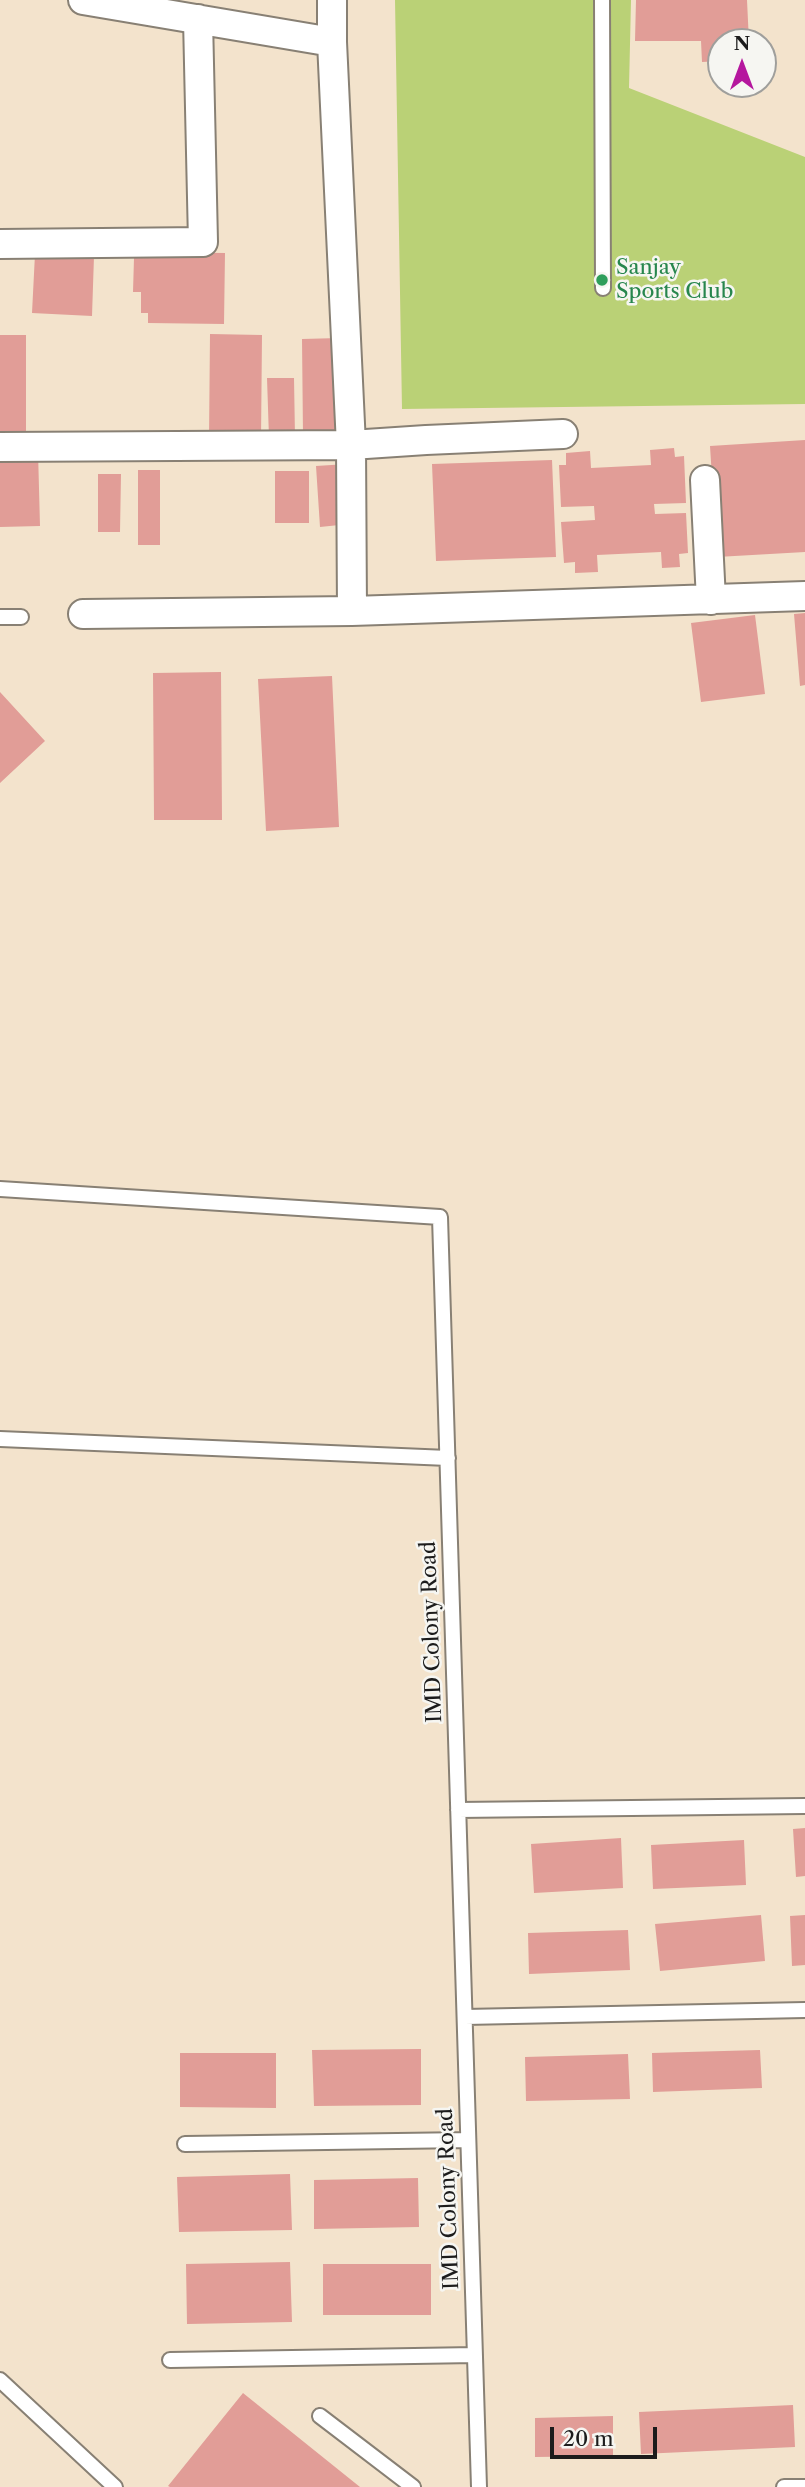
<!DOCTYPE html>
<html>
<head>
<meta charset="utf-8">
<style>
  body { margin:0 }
  #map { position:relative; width:805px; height:2487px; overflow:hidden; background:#f3e3cc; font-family:"Libre Caslon Text",serif }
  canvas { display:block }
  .north { position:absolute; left:707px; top:28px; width:70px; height:70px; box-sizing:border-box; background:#f6f6f2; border:2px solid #9f9f9c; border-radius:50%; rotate:0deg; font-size:19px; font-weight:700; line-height:28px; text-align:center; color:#1c1c1c }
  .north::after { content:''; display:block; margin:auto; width:24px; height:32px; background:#b5179e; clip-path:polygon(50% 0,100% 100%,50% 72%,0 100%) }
  .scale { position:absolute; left:550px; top:2427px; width:107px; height:32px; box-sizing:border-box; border:4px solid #1c1c1c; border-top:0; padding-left:9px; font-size:21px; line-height:24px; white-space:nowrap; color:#1c1c1c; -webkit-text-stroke:5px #f6f6f2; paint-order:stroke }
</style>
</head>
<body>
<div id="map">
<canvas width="805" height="2487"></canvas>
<div class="north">N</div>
<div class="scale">20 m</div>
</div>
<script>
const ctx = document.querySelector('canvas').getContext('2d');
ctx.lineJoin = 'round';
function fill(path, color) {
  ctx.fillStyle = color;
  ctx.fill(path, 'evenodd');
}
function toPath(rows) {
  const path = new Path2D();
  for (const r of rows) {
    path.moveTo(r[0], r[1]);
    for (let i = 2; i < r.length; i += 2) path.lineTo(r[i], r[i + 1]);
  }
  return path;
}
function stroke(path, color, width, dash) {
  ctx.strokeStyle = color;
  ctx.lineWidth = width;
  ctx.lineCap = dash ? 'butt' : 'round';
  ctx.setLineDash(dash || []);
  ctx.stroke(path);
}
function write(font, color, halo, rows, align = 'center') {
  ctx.font = font + ' "Libre Caslon Text",serif';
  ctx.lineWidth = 5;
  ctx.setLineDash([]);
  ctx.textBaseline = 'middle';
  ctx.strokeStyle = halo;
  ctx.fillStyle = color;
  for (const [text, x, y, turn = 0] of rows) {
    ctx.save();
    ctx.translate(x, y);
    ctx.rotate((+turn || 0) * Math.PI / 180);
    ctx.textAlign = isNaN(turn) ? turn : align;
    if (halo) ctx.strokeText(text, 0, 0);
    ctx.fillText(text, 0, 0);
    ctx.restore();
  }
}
fill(toPath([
  [395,0,631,0,629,88,805,157,805,404,402,409]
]), '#bad176');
fill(toPath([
  [636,0,747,0,749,42,721,42,721,61,702,62,701,41,635,41],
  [147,252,225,253,224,324,148,323,148,313,141,313,141,292,133,292,134,258,147,258],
  [35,254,94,256,92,316,32,313],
  [210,334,262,335,261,440,209,440],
  [0,335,26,335,26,435,0,435],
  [339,338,342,435,303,435,302,339],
  [267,378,294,378,295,437,269,438],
  [805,440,805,552,717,557,710,446],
  [674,448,675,457,684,456,686,503,654,504,655,514,686,513,688,553,679,554,680,567,662,568,661,552,597,555,598,572,575,573,575,562,564,563,561,522,595,520,594,506,561,507,559,465,566,465,566,453,590,451,591,468,651,465,650,450],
  [38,451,40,526,0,527,0,452],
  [552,460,556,557,436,561,432,464],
  [347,464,349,524,320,527,316,466],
  [138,470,160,470,160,545,138,545],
  [275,471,309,471,309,523,275,523],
  [98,474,121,474,120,532,98,532],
  [805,613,805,685,800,686,794,614],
  [755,615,765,694,701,702,691,623],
  [221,672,222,820,154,820,153,673],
  [332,676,339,827,266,831,258,679],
  [0,692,45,741,0,783],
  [805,1828,805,1876,796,1877,793,1829],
  [621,1838,623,1888,534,1893,531,1844],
  [744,1840,746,1885,653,1889,651,1845],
  [761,1915,765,1961,660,1971,655,1924],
  [805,1915,805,1965,792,1966,790,1916],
  [628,1930,630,1970,529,1974,528,1933],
  [421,2049,421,2105,314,2106,312,2050],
  [760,2050,762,2088,653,2092,652,2053],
  [180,2053,276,2053,276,2108,180,2107],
  [628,2054,630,2099,526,2101,525,2057],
  [290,2174,292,2230,179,2232,177,2177],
  [418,2178,419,2227,314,2229,314,2180],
  [290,2262,292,2322,187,2324,186,2264],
  [323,2264,431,2264,431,2315,323,2315],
  [243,2393,360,2487,170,2487,168,2486],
  [793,2405,795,2447,641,2454,639,2412],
  [613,2416,613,2456,535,2457,535,2418]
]), '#e19d97');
const lane = toPath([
  [602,0,603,288],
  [0,617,21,617],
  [0,1189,440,1217,479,2487],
  [0,1439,448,1458],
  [458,1810,805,1806],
  [465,2017,805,2010],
  [185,2144,468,2140],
  [170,2360,475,2355],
  [0,2380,115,2487],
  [320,2416,413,2487],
  [784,2487,805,2487]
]);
const street = toPath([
  [83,0,332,42],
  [332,0,332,42,351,445,352,611],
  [0,244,203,242,198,19],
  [0,447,351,445,426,440,563,434],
  [705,480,711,600],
  [83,614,352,611,805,596]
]);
stroke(lane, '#888074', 18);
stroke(street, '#888074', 32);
stroke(lane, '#fff', 14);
stroke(street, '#fff', 28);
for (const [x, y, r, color] of [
  [602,280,7,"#2e9e5b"]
]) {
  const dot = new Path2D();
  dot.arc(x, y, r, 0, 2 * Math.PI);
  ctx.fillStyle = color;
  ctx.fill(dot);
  stroke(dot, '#f6f6f2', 2.5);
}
write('21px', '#27864d', '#f6f6f2', [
  ["Sanjay",616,268],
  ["Sports Club",616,292]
], 'left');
write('21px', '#1c1c1c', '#f6f6f2', [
  ["IMD Colony Road",432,1632,-92],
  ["IMD Colony Road",449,2199,-92]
]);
</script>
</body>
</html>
